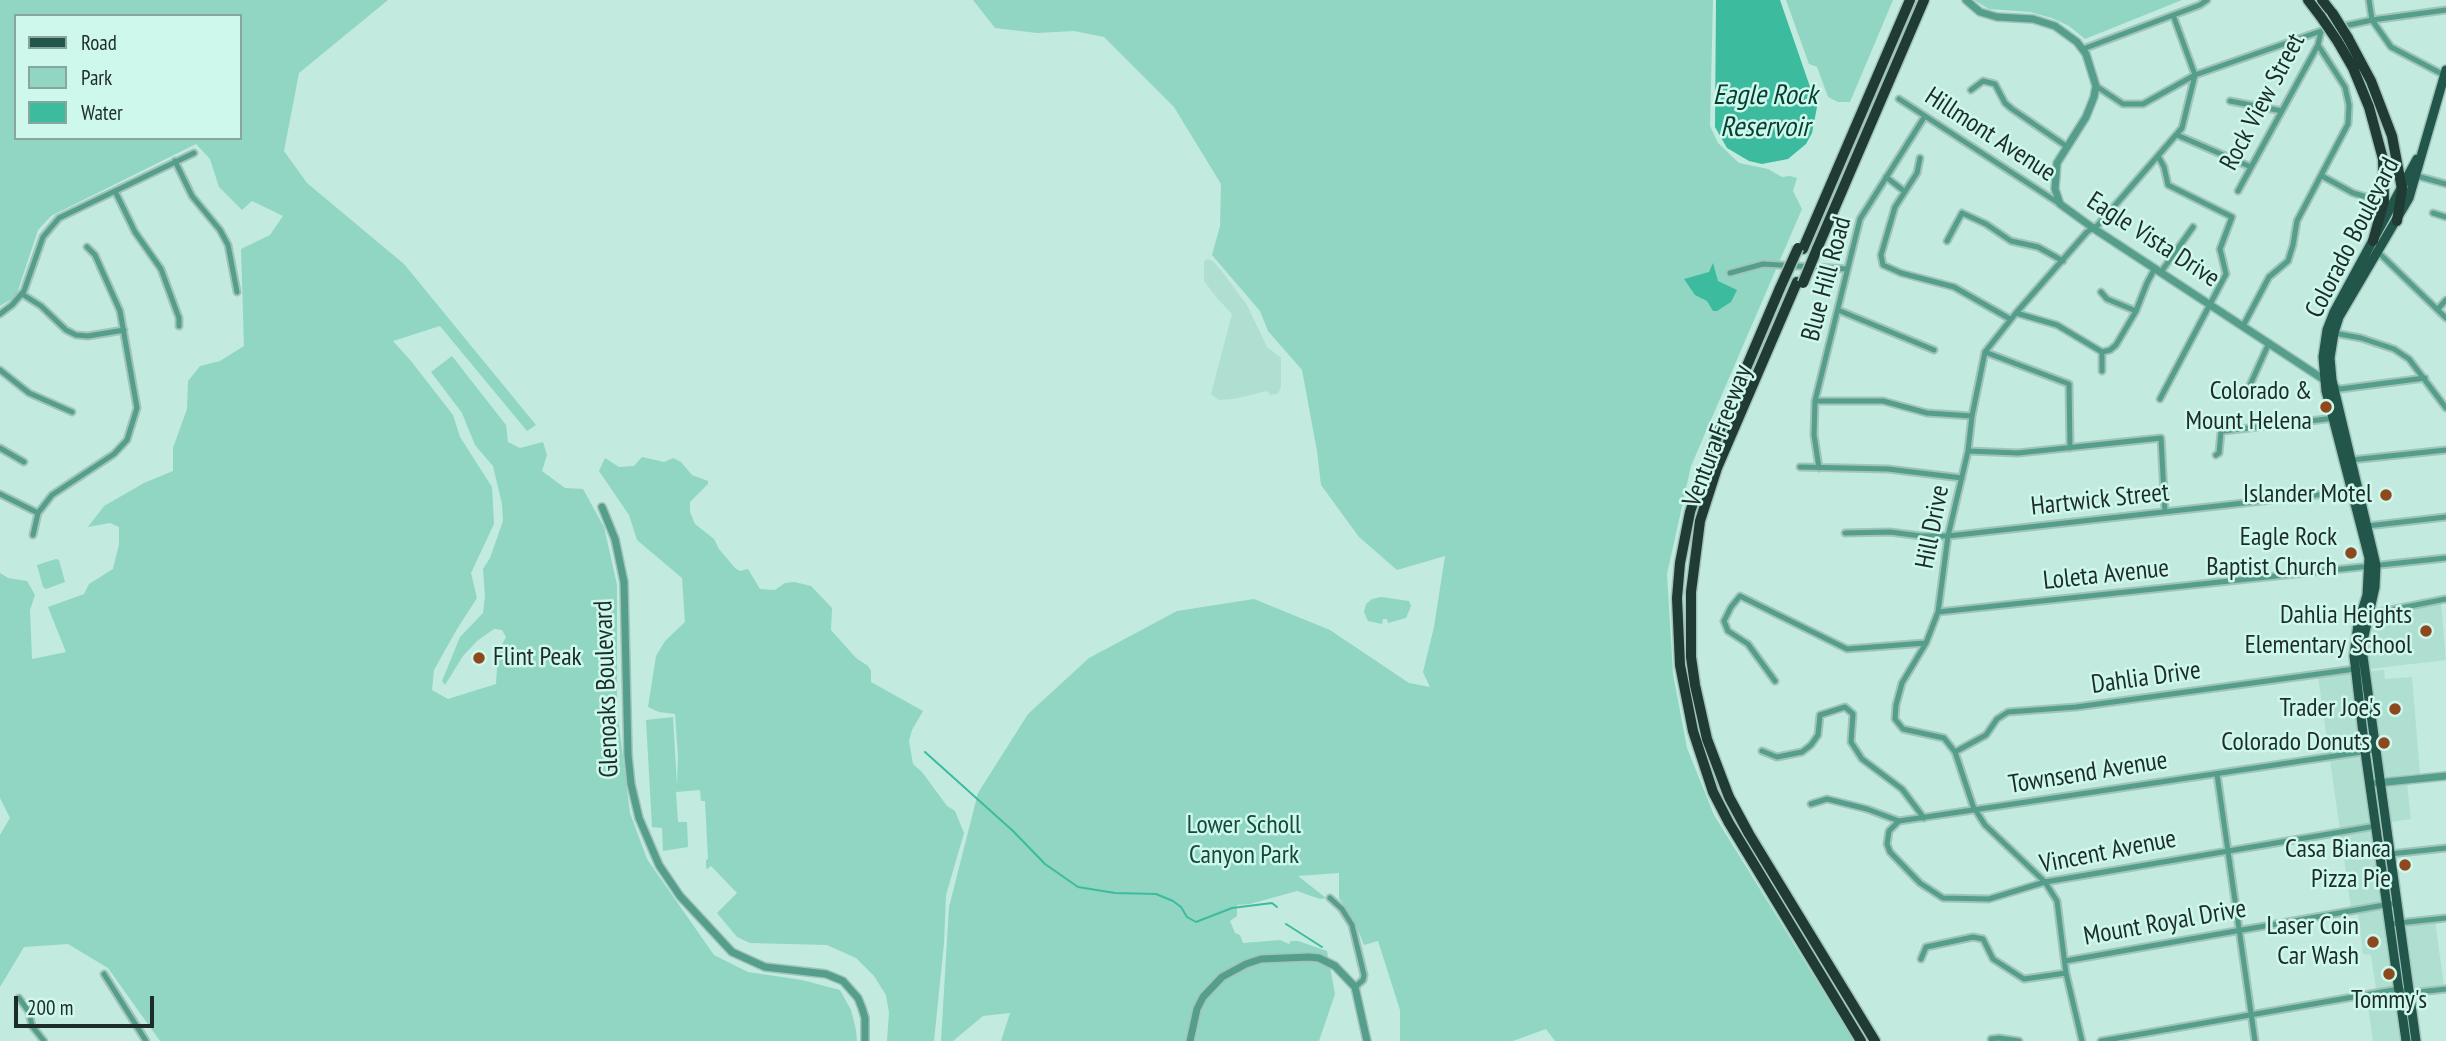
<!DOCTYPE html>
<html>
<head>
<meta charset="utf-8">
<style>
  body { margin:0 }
  #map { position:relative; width:2446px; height:1041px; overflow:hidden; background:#c2eade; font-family:"PT Sans Narrow",sans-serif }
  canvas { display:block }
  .legend { position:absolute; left:14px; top:14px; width:228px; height:126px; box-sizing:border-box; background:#cff8ec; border:2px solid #88a69e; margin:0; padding:9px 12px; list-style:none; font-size:21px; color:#1d2c28 }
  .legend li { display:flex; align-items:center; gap:14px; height:35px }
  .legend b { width:35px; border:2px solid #88a69e }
  .scale { position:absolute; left:14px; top:996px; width:140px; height:32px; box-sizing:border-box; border:4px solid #1d2c28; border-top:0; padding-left:9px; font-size:21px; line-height:24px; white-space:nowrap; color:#1d2c28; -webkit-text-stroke:5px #cff8ec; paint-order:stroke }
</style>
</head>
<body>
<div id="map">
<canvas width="2446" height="1041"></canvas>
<ul class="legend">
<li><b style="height:9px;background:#22564a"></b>Road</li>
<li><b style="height:19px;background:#90d6c3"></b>Park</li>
<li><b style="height:19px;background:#3dbb9f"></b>Water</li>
</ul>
<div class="scale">200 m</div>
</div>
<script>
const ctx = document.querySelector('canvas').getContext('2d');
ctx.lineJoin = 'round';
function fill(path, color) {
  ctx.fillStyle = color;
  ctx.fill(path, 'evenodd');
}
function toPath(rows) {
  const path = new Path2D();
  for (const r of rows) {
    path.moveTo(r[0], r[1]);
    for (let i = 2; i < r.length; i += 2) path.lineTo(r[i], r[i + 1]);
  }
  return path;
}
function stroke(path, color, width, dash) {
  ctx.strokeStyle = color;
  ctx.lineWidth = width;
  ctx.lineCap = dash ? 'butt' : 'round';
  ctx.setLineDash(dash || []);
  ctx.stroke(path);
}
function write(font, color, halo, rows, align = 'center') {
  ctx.font = font + ' "PT Sans Narrow",sans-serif';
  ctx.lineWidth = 5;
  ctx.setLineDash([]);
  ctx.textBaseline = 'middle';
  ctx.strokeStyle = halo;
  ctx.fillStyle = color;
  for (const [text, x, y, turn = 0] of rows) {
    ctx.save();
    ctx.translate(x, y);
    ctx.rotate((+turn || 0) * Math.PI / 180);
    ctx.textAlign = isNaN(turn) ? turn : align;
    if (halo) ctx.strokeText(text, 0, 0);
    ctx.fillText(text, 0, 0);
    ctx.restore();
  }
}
fill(toPath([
  [1207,259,1213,261,1220,269,1247,305,1267,347,1281,358,1281,386,1278,394,1270,395,1267,391,1234,399,1219,400,1211,394,1232,314,1217,298,1204,281,1204,262],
  [2441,604,2446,660,2370,669,2368,650,2373,623,2378,618,2423,606],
  [2384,670,2385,679,2412,677,2420,774,2406,775,2411,819,2370,825,2385,928,2435,921,2444,986,2394,994,2400,1041,2373,1041,2367,999,2377,995,2371,955,2363,954,2357,907,2351,908,2318,676]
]), '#afdfd0');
fill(toPath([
  [0,0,388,0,299,73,284,151,307,183,404,264,536,425,527,431,440,326,393,341,411,361,453,415,460,437,492,487,494,524,471,573,477,598,457,629,434,670,432,690,448,699,496,684,498,652,506,637,502,630,494,629,477,641,463,656,445,685,442,681,460,637,483,613,485,596,483,569,490,558,503,521,502,504,493,466,475,445,462,413,431,372,452,356,506,425,508,442,520,448,543,442,547,455,542,471,565,488,583,489,604,527,617,585,617,709,630,813,647,859,714,955,748,972,802,980,840,990,851,1010,856,1030,857,1041,160,1041,108,968,68,944,24,947,0,987,0,835,10,818,0,798,0,573,8,578,27,581,35,595,30,610,32,659,66,652,48,607,84,594,89,584,113,569,119,544,119,527,110,523,88,527,104,506,144,483,173,471,173,448,187,409,188,381,200,366,220,361,244,346,241,249,270,235,283,216,252,201,242,210,219,187,210,159,196,144,51,216,38,230,16,296,0,306],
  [16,16,240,16,240,138,16,138],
  [973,0,1713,0,1710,126,1718,143,1739,163,1768,169,1782,177,1790,176,1797,178,1793,191,1802,209,1691,466,1667,574,1673,674,1687,748,1714,815,1854,1041,1555,1041,1546,1029,1513,1041,1400,1041,1400,1010,1378,941,1364,945,1353,918,1339,898,1339,873,1298,876,1326,898,1320,899,1297,891,1250,904,1237,905,1237,916,1230,921,1235,933,1240,935,1243,943,1280,940,1289,944,1291,941,1298,941,1327,951,1335,994,1319,1041,1001,1041,1010,1013,983,1016,953,1041,941,1041,949,907,978,793,1028,714,1089,658,1177,611,1254,599,1330,630,1409,683,1430,687,1423,672,1434,627,1445,556,1397,570,1359,537,1321,485,1317,451,1302,370,1268,331,1260,311,1212,255,1220,226,1221,184,1174,107,1104,37,1074,31,1037,33,995,28],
  [1786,0,1893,0,1850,102,1838,102,1828,97,1817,67,1809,64],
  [1974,0,2182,0,2085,39,2069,26,2052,18,2030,12,1989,9],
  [642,457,664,462,673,458,681,462,692,475,708,481,708,484,690,502,690,512,695,524,714,539,719,549,735,568,740,571,748,569,760,589,775,590,785,583,794,582,811,586,832,608,831,630,856,658,868,666,871,671,871,682,923,711,912,730,909,741,913,764,922,772,947,806,955,811,964,833,946,895,944,943,934,1041,887,1041,889,1013,886,995,874,976,856,958,827,945,750,943,737,937,717,913,737,893,711,866,707,869,706,867,706,860,708,859,705,801,701,801,700,790,676,792,678,822,687,822,688,847,663,851,662,828,652,827,646,720,673,717,677,785,678,756,675,714,659,712,648,707,656,656,665,641,685,622,682,578,637,540,629,515,599,471,605,458,619,467,634,466],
  [56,559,59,560,65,582,46,589,43,587,37,565],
  [1381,597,1409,601,1411,606,1406,618,1388,623,1387,619,1383,619,1382,624,1368,621,1364,612,1366,604,1372,599]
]), '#90d6c3');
fill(toPath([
  [1716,0,1780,0,1817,107,1812,133,1806,144,1788,159,1762,164,1749,161,1727,148,1715,127],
  [1713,263,1718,281,1737,290,1731,302,1717,311,1713,311,1707,301,1695,295,1684,279,1709,272]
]), '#3dbb9f');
stroke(toPath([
  [925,752,1013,831,1045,864,1078,887,1115,893,1156,894,1173,901,1181,907,1187,917,1196,922,1232,908,1272,903,1277,907],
  [1286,924,1322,947]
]), '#3dbb9f', 2);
const minor = toPath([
  [2369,0,2372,20,2391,47,2444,75],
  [2083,49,2200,5,2207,0],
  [2096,86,2123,104,2143,104,2195,75,2321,31,2372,20,2446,10],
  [1971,90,1983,81,1995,84,2005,103,2012,109,2066,146],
  [1899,99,2060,204],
  [2230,101,2282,111],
  [2177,135,2251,167],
  [2158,156,2164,167,2168,185,2232,217,2220,249,2226,274,2160,399],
  [1920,158,1917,173,1895,207,1881,255,1883,265,1901,273,1954,287,2010,319],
  [175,161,192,196,220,230,228,245,237,292],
  [2322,176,2353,193,2370,198],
  [2417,176,2446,184],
  [1886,177,1904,191],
  [115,191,135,232,161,269,179,318,179,326],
  [2238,191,2318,45,2321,31],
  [2433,213,2446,217],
  [1947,241,1962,213,1986,224,2011,241,2038,247,2063,261],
  [2378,252,2446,318],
  [2161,272,2193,227],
  [1730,273,1763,264,1847,269],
  [2101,292,2107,299,2136,311],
  [22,294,41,306,66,330,76,335,88,336,124,330],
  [2438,309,2446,300],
  [1838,310,1934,350],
  [2016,313,2057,325,2102,352],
  [0,314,12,305,24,291,43,237,59,218,194,153],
  [2243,326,2269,277,2288,261,2293,245,2297,221,2348,124,2349,105,2345,87,2318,45],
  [2334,333,2361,338,2394,349,2409,359,2446,408],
  [1985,352,2069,384,2070,448],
  [0,370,29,393,72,412],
  [2102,371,2102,352,2110,350,2116,345,2136,311,2147,283,2155,268],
  [2250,385,2269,343],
  [2333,385,2340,389,2425,378],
  [1815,401,1883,401,1927,413,1972,416],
  [0,448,24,462],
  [1968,451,2018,453,2161,438,2165,512],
  [2216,455,2219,453,2221,432,2223,431,2335,418],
  [2351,460,2446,450],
  [1800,467,1888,469,1962,478],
  [1819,468,1814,435,1815,401,1860,219,1925,116],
  [0,494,38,513],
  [2367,526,2446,517],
  [1845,533,1890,532,1921,536,1948,536,2352,491],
  [33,535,38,513,52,495,114,454,127,440,137,408,120,311,95,255,87,247],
  [1938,612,2446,558],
  [2367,612,2370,614,2446,599],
  [1775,681,1748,644,1728,631,1724,621,1731,607,1740,596,1847,649,1925,643],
  [1762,751,1777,757,1802,752,1811,745,1818,735,1820,715,1845,707,1853,714,1851,742,1862,759,1902,789,1924,818],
  [1955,752,1986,735,1997,719,2008,712,2076,707,2355,669],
  [2217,774,2255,1041],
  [1811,804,1827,799,1867,809,1899,821,2375,750],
  [1899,821,1889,831,1887,844,1890,852,1920,883,1943,898,1989,899,2045,882,2376,826],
  [2390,854,2446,848],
  [1330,898,1342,909,1352,925,1364,975,1363,980,1355,987],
  [2389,924,2446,918],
  [1921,959,1926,947,1973,937,1983,939,1993,959,2024,979,2066,973],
  [2065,961,2396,903],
  [104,974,146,1041],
  [19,998,29,1012,32,1026,44,1041],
  [1991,1039,1999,1038,2019,1041],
  [2082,1041,2066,973,2057,901,2045,882,1985,825,1973,806,1955,752,1944,738,1903,729,1895,719,1896,705,1902,683,1926,643,1938,612,1948,536,1968,451,1972,416,1985,352,2016,313,2087,232,2098,225,2182,128,2195,75,2173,15],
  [2101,1041,2399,989,2409,993,2446,989]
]);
const tertiary = toPath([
  [1966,0,1980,12,1997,17,2033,19,2055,26,2077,42,2086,54,2096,86,2094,97,2086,117,2057,163,2055,189,2060,204,2093,228,2326,381],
  [602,507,615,539,624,582,628,755,631,784,639,818,659,865,680,896,732,952,765,967,826,974,843,981,858,998,862,1008,865,1018,865,1041],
  [2377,783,2446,776],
  [1190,1041,1197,1009,1203,997,1222,977,1246,964,1261,959,1309,957,1319,958,1335,966,1355,987,1367,1041]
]);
const primary = toPath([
  [2406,1041,2365,751,2354,656,2358,624,2367,595,2369,558,2326,391,2323,357,2327,330,2334,312,2417,159],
  [2416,1041,2363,656,2363,641,2375,587,2376,565,2332,380,2330,358,2334,333,2339,317,2409,198,2446,70]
]);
const motorway = toPath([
  [2308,0,2321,17],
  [2322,0,2333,14],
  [2348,38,2371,81,2392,136,2402,189,2397,221],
  [2338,42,2353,68,2369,107,2383,159,2384,201,2373,241],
  [1803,249,1910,0],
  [1817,249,1924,0],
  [1797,282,1717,468,1700,521,1691,592,1691,657,1695,685,1707,739,1729,797,1749,834,1875,1041],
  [1780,288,1710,453,1690,512,1680,563,1677,598,1680,665,1693,731,1713,792,1729,823,1861,1041]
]);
stroke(minor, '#a1c4ba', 9);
stroke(tertiary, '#a1c4ba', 10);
stroke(primary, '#a1c4ba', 12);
stroke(motorway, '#a1c4ba', 13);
stroke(minor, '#559e8b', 5);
stroke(tertiary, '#559e8b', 7);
stroke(primary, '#22564a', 9);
stroke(motorway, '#203b34', 10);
const motorwayBridge = toPath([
  [2333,14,2348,38],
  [2321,17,2338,42],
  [1803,283,1817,249],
  [1780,288,1798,248]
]);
stroke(motorwayBridge, '#a1c4ba', 13, []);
stroke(motorwayBridge, '#203b34', 10);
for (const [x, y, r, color] of [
  [2326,407,7,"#8d481e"],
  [2386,495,7,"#8d481e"],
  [2351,553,7,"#8d481e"],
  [2426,631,7,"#8d481e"],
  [479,658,7,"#8d481e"],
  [2395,709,7,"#8d481e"],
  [2384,743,7,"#8d481e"],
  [2405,865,7,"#8d481e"],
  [2373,942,7,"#8d481e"],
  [2389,974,7,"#8d481e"]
]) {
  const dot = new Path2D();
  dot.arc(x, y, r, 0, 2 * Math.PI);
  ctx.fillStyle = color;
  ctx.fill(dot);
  stroke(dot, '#cff8ec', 2.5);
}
write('26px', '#1d2c28', '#cff8ec', [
  ["Rock View Street",2263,102,-62],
  ["Hillmont Avenue",1990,135,33],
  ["Colorado Boulevard",2353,238,-63],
  ["Eagle Vista Drive",2153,240,33],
  ["Blue Hill Road",1827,279,-75],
  ["Ventura Freeway",1718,436,-69],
  ["Hartwick Street",2100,500,-6],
  ["Hill Drive",1933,527,-79],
  ["Loleta Avenue",2106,575,-6],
  ["Dahlia Drive",2146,678,-8],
  ["Glenoaks Boulevard",607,689,-92],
  ["Townsend Avenue",2088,773,-9],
  ["Vincent Avenue",2108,852,-11],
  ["Mount Royal Drive",2165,923,-10]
]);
write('26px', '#1d2c28', '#cff8ec', [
  ["Colorado &",2312,392],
  ["Mount Helena",2312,422],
  ["Islander Motel",2372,495],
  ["Eagle Rock",2337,538],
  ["Baptist Church",2337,568],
  ["Dahlia Heights",2412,616],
  ["Elementary School",2412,646],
  ["Flint Peak",493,658,"left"],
  ["Trader Joe's",2381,709],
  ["Colorado Donuts",2370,743],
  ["Casa Bianca",2391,850],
  ["Pizza Pie",2391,880],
  ["Laser Coin",2359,927],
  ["Car Wash",2359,957],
  ["Tommy's",2389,1001,"center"]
], 'right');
write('26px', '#14493d', '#cff8ec', [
  ["Lower Scholl",1244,826],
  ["Canyon Park",1244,856]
]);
write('italic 28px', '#053e33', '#cff8ec', [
  ["Eagle Rock",1765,96],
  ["Reservoir",1765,128]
]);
</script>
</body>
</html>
